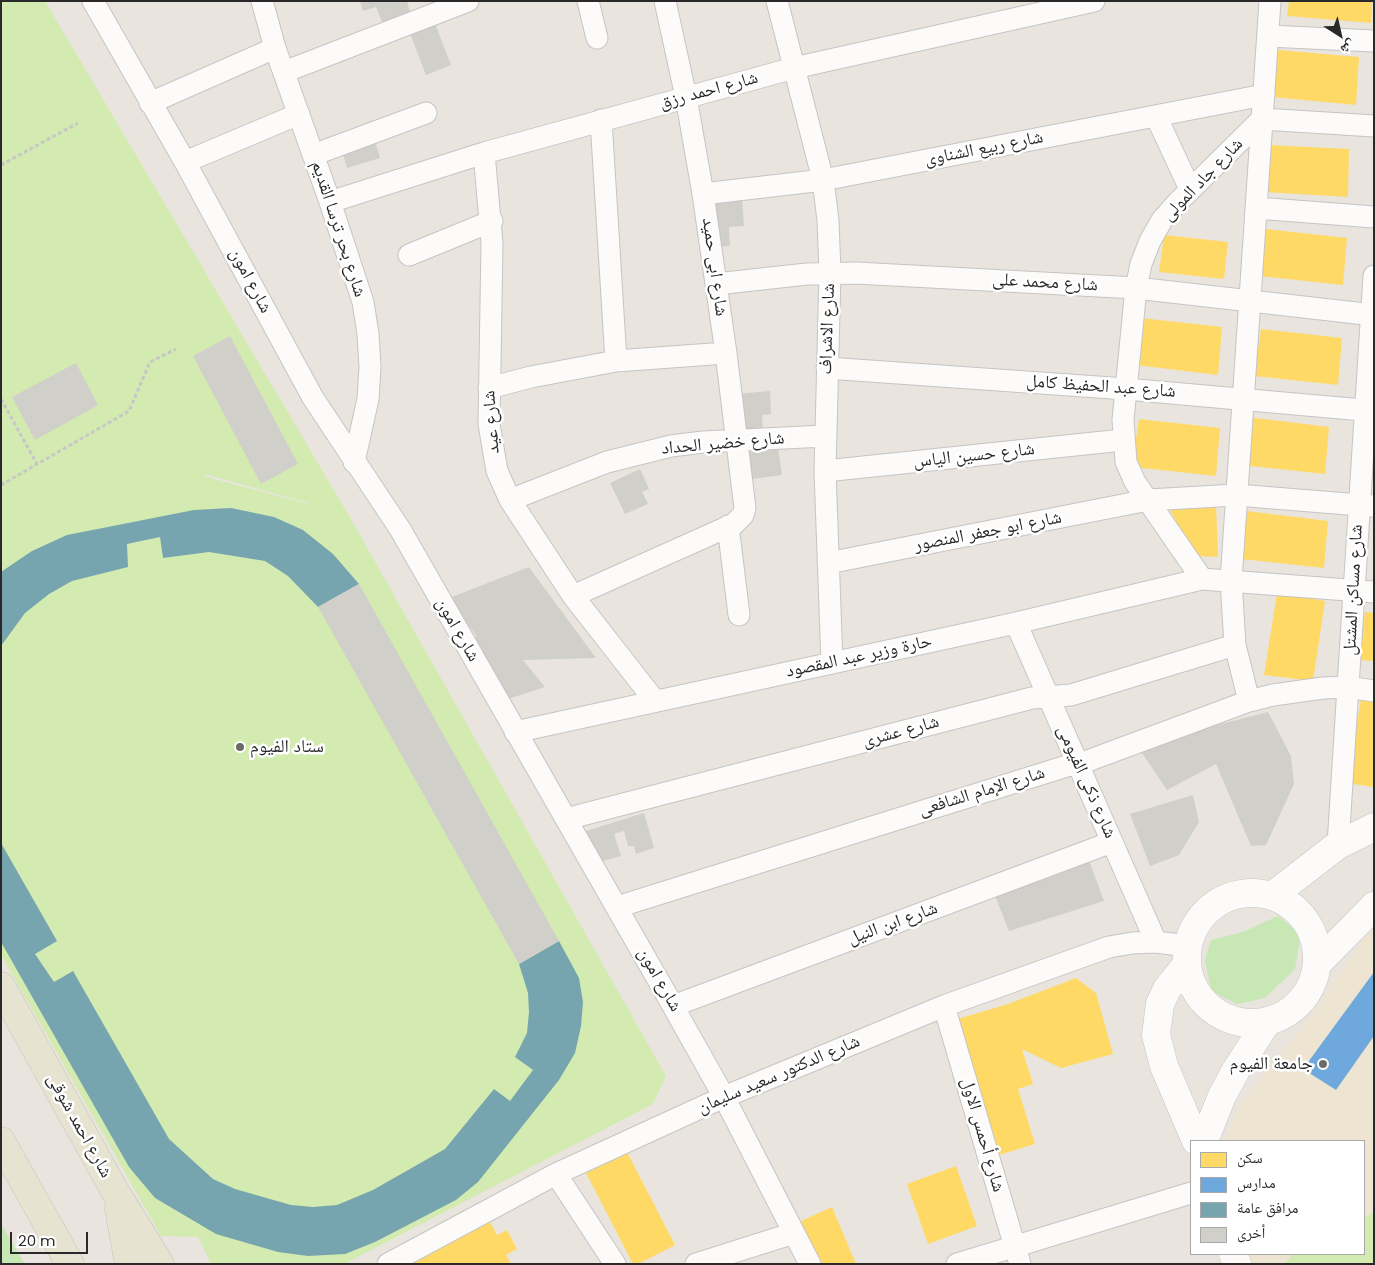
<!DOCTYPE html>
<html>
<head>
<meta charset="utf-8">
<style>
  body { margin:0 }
  #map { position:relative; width:1375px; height:1265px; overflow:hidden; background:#e9e5de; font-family:Poppins,"Noto Naskh Arabic",sans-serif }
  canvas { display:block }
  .frame { position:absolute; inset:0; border:2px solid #292929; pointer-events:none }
  .legend { position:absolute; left:1190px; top:1140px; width:175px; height:115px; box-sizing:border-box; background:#fff; border:1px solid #a9a9a9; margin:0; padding:6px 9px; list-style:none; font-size:15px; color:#292929 }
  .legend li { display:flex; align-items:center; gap:10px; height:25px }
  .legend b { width:25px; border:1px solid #a9a9a9 }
  .north { position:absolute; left:1315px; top:10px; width:50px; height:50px; -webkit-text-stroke:4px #fff; paint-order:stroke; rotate:145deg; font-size:14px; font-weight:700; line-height:20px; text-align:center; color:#292929 }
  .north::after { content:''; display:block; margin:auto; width:18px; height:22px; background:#292929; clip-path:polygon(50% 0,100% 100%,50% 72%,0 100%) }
  .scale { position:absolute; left:10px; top:1232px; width:78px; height:22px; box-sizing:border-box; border:2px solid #292929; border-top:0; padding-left:6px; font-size:15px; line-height:18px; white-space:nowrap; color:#292929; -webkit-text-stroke:4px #fff; paint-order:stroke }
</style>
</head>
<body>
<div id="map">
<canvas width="1375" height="1265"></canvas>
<div class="frame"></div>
<ul class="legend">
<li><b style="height:14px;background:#ffd966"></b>سكن</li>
<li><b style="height:14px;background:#6fa8dc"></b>مدارس</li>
<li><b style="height:14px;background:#76a5af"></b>مرافق عامة</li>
<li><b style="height:14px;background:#d1cfca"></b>أخرى</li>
</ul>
<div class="north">ش</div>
<div class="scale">20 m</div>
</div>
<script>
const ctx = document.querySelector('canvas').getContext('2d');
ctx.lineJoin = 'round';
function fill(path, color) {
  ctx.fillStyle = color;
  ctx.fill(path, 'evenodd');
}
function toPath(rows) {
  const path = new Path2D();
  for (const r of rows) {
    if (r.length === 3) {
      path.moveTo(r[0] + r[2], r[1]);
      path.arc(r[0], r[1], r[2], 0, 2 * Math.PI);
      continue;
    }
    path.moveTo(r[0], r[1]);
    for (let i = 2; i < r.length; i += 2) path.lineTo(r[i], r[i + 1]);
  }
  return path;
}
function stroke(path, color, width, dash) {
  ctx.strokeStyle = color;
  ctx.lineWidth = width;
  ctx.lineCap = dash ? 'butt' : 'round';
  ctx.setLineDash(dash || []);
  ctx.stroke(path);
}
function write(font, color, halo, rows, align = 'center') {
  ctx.font = font + ' Poppins,"Noto Naskh Arabic",sans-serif';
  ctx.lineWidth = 5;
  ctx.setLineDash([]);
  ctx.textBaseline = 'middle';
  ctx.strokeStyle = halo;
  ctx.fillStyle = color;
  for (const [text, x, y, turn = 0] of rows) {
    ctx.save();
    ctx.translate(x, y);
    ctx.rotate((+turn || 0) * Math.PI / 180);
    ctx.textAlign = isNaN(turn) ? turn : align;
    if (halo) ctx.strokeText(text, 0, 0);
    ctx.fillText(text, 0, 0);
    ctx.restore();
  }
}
fill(toPath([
  [1374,925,1374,1264,1247,1264,1244,1254,1364,1254,1364,1141,1224,1141,1241,1103,1303,1026]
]), '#ede5d2');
fill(toPath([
  [1278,916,1301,934,1295,969,1265,998,1237,1004,1211,991,1205,960,1211,940,1243,932],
  [1,1224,25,1264,1,1264]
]), '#c7e7b4');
fill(toPath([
  [1,1,45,1,348,514,666,1076,653,1104,344,1264,211,1264,198,1237,161,1236,1,955],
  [208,475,308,503,308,504,203,476],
  [1374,1213,1374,1264,1285,1264,1292,1254,1364,1254,1364,1217]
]), '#d3ebb1');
fill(toPath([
  [1289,1,1372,1,1371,23,1287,16],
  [1278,50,1359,57,1356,105,1272,97],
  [1268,145,1349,149,1348,197,1264,192],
  [1266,229,1347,238,1343,285,1259,276],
  [1164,235,1228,242,1224,279,1159,272],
  [1141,318,1222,327,1218,375,1135,365],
  [1261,329,1342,338,1338,385,1254,376],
  [1248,417,1329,427,1325,474,1241,465],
  [1139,419,1220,428,1216,476,1132,467],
  [1216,505,1218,557,1194,556,1168,506],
  [1247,511,1328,521,1324,568,1241,559],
  [1277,593,1325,601,1313,681,1264,675],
  [1365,612,1374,613,1374,661,1359,660],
  [1361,699,1374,701,1374,787,1347,783],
  [1076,978,1096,993,1113,1054,1061,1068,1022,1049,1033,1084,1018,1089,1035,1144,992,1157,951,1021,1008,1004],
  [627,1152,675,1245,638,1264,633,1264,586,1173],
  [956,1166,977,1226,928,1244,907,1184],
  [832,1207,856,1264,817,1264,799,1222],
  [490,1222,497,1235,507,1230,517,1249,506,1255,511,1264,412,1264]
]), '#ffd966');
fill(toPath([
  [1374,972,1374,1036,1336,1090,1303,1069]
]), '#6fa8dc');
fill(toPath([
  [231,508,274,517,303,530,333,554,359,584,318,607,288,576,265,561,209,552,163,558,160,537,127,544,128,567,72,581,49,594,25,613,1,646,1,572,32,551,67,535,194,510],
  [1,843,57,941,35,954,54,982,73,971,169,1139,213,1179,235,1189,291,1205,313,1207,337,1205,373,1190,445,1149,494,1089,510,1101,533,1070,515,1057,527,1033,529,1012,528,993,519,964,559,941,579,978,583,1002,581,1026,575,1053,559,1080,478,1182,456,1200,375,1242,345,1254,308,1256,278,1252,216,1234,155,1198,129,1167,1,942]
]), '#76a5af');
fill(toPath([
  [360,1,407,1,410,12,382,22,376,7,363,11],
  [434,21,451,65,426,75,409,31],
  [374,138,380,158,347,168,341,148],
  [742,198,744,226,729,227,730,246,717,247,714,200],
  [230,336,298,464,261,484,193,356],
  [76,363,98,405,35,440,12,397],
  [770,391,771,414,762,415,763,429,738,430,736,394],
  [778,448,782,475,744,480,741,453],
  [640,469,649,489,642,492,648,504,625,514,610,483],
  [529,567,596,658,523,660,545,687,499,702,465,642,477,637,449,598],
  [359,584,559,941,519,964,318,607],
  [1268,712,1291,756,1294,784,1266,845,1251,846,1216,764,1167,790,1140,750,1205,728],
  [1193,795,1199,822,1179,855,1150,866,1130,814],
  [644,813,654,848,636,854,634,846,628,846,624,831,614,834,621,856,596,863,586,831],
  [1088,858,1104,901,1009,931,992,888]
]), '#d1cfca');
const street = toPath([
  [93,1,185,162,313,398,400,529,673,1006,724,1097,810,1264],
  [262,1,275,48,330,202,363,302,368,334,370,367,368,399,354,462],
  [588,1,597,38],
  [777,1,823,180,828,220,830,273,825,471,832,663],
  [1268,36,1374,41],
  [284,72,468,1],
  [150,103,275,48],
  [1156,116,1190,189],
  [601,120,616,361],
  [484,153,492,243,489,424,497,471,510,500,573,596,655,701],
  [313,155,426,113],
  [185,162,299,114],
  [703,194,823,180,1264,95],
  [330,202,484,153,794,68,1094,1],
  [1256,208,1374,217],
  [409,255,492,221],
  [716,284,807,274,856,273,1136,288,1374,315],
  [827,368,1126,389,1374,411],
  [489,388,531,377,616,361,726,353],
  [825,471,1123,440],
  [510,500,607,462,671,446,703,442,825,436],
  [728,526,739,615],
  [828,563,1148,500,1236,495,1373,506],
  [1202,579,1135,482,1126,462,1123,420,1136,288,1141,264,1150,241,1162,220,1178,202,1262,119,1374,126],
  [573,596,734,524,743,515,745,508,726,353,703,194,686,97,665,1],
  [1016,623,1156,942],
  [1249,701,1235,645,1231,581,1270,1],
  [515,732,1016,623,1202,579,1374,592],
  [566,819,1032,698,1071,695,1235,645],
  [1338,845,1374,276],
  [617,907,1070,765,1082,763,1249,701,1273,695,1323,688,1348,687,1374,691],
  [673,1006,1112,842],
  [944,1006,1020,1264],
  [556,1174,615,1264],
  [388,1264,556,1174,724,1097,944,1006,1109,947,1132,943,1156,942,1188,946],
  [696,1264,794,1233],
  [957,1264,1191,1193]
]);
const secondary = toPath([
  [1252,958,65],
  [1272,896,1338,845,1374,827],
  [1187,964,1167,989,1160,1004,1156,1035,1164,1066,1196,1141],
  [1317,964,1374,906],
  [1204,1141,1222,1096,1236,1070,1267,1022],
  [1233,1254,1237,1264]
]);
const primary = toPath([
  [1,986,116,1193,160,1264],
  [1,1141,70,1264],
  [119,1209,129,1264]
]);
stroke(street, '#c6c4c4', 23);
stroke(secondary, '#c6c4c4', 29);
stroke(primary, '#c4c3c0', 29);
stroke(toPath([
  [1,165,78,123],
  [1,399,37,464],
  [1,485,129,411,150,362,176,349]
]), '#c8c7c6', 3, [4, 2.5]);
stroke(street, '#fcfbfa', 21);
stroke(secondary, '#fcfbfa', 28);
stroke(primary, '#e7e3d1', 28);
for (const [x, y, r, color] of [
  [240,747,5,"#6c6b68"],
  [1323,1064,5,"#6c6b68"]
]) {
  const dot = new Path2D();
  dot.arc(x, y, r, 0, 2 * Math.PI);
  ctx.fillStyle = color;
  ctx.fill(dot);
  stroke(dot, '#fff', 2);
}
write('18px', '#292929', '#fff', [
  ["شارع احمد رزق",709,91,-15],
  ["شارع ربيع الشناوى",984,149,-11],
  ["شارع جاد المولى",1203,180,-46],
  ["شارع بحر ترسا القديم",338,229,72],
  ["شارع ابى حميد",714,267,82],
  ["شارع امون",250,281,62],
  ["شارع محمد على",1045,283,3],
  ["شارع الاشراف",828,329,-88],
  ["شارع عبد الحفيظ كامل",1101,387,4],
  ["شارع عيد",492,422,-94],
  ["شارع خضير الحداد",723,444,-5],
  ["شارع حسين الياس",974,456,-6],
  ["شارع ابو جعفر المنصور",988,532,-11],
  ["شارع مساكن المشتل",1354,590,-87],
  ["شارع امون",457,630,60],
  ["حارة وزير عبد المقصود",859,657,-12],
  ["شارع عشرى",901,732,-15],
  ["شارع ذكى الفيومى",1086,782,66],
  ["شارع الإمام الشافعى",982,792,-17],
  ["شارع ابن النيل",893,924,-20],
  ["شارع امون",659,980,60],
  ["شارع الدكتور سعيد سليمان",779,1075,-23],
  ["شارع احمد شوقى",79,1126,61],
  ["شارع أحمس الاول",982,1135,74]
]);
write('18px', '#292929', '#fff', [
  ["ستاد الفيوم",250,747],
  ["جامعة الفيوم",1313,1064,"right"]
], 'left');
</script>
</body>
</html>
